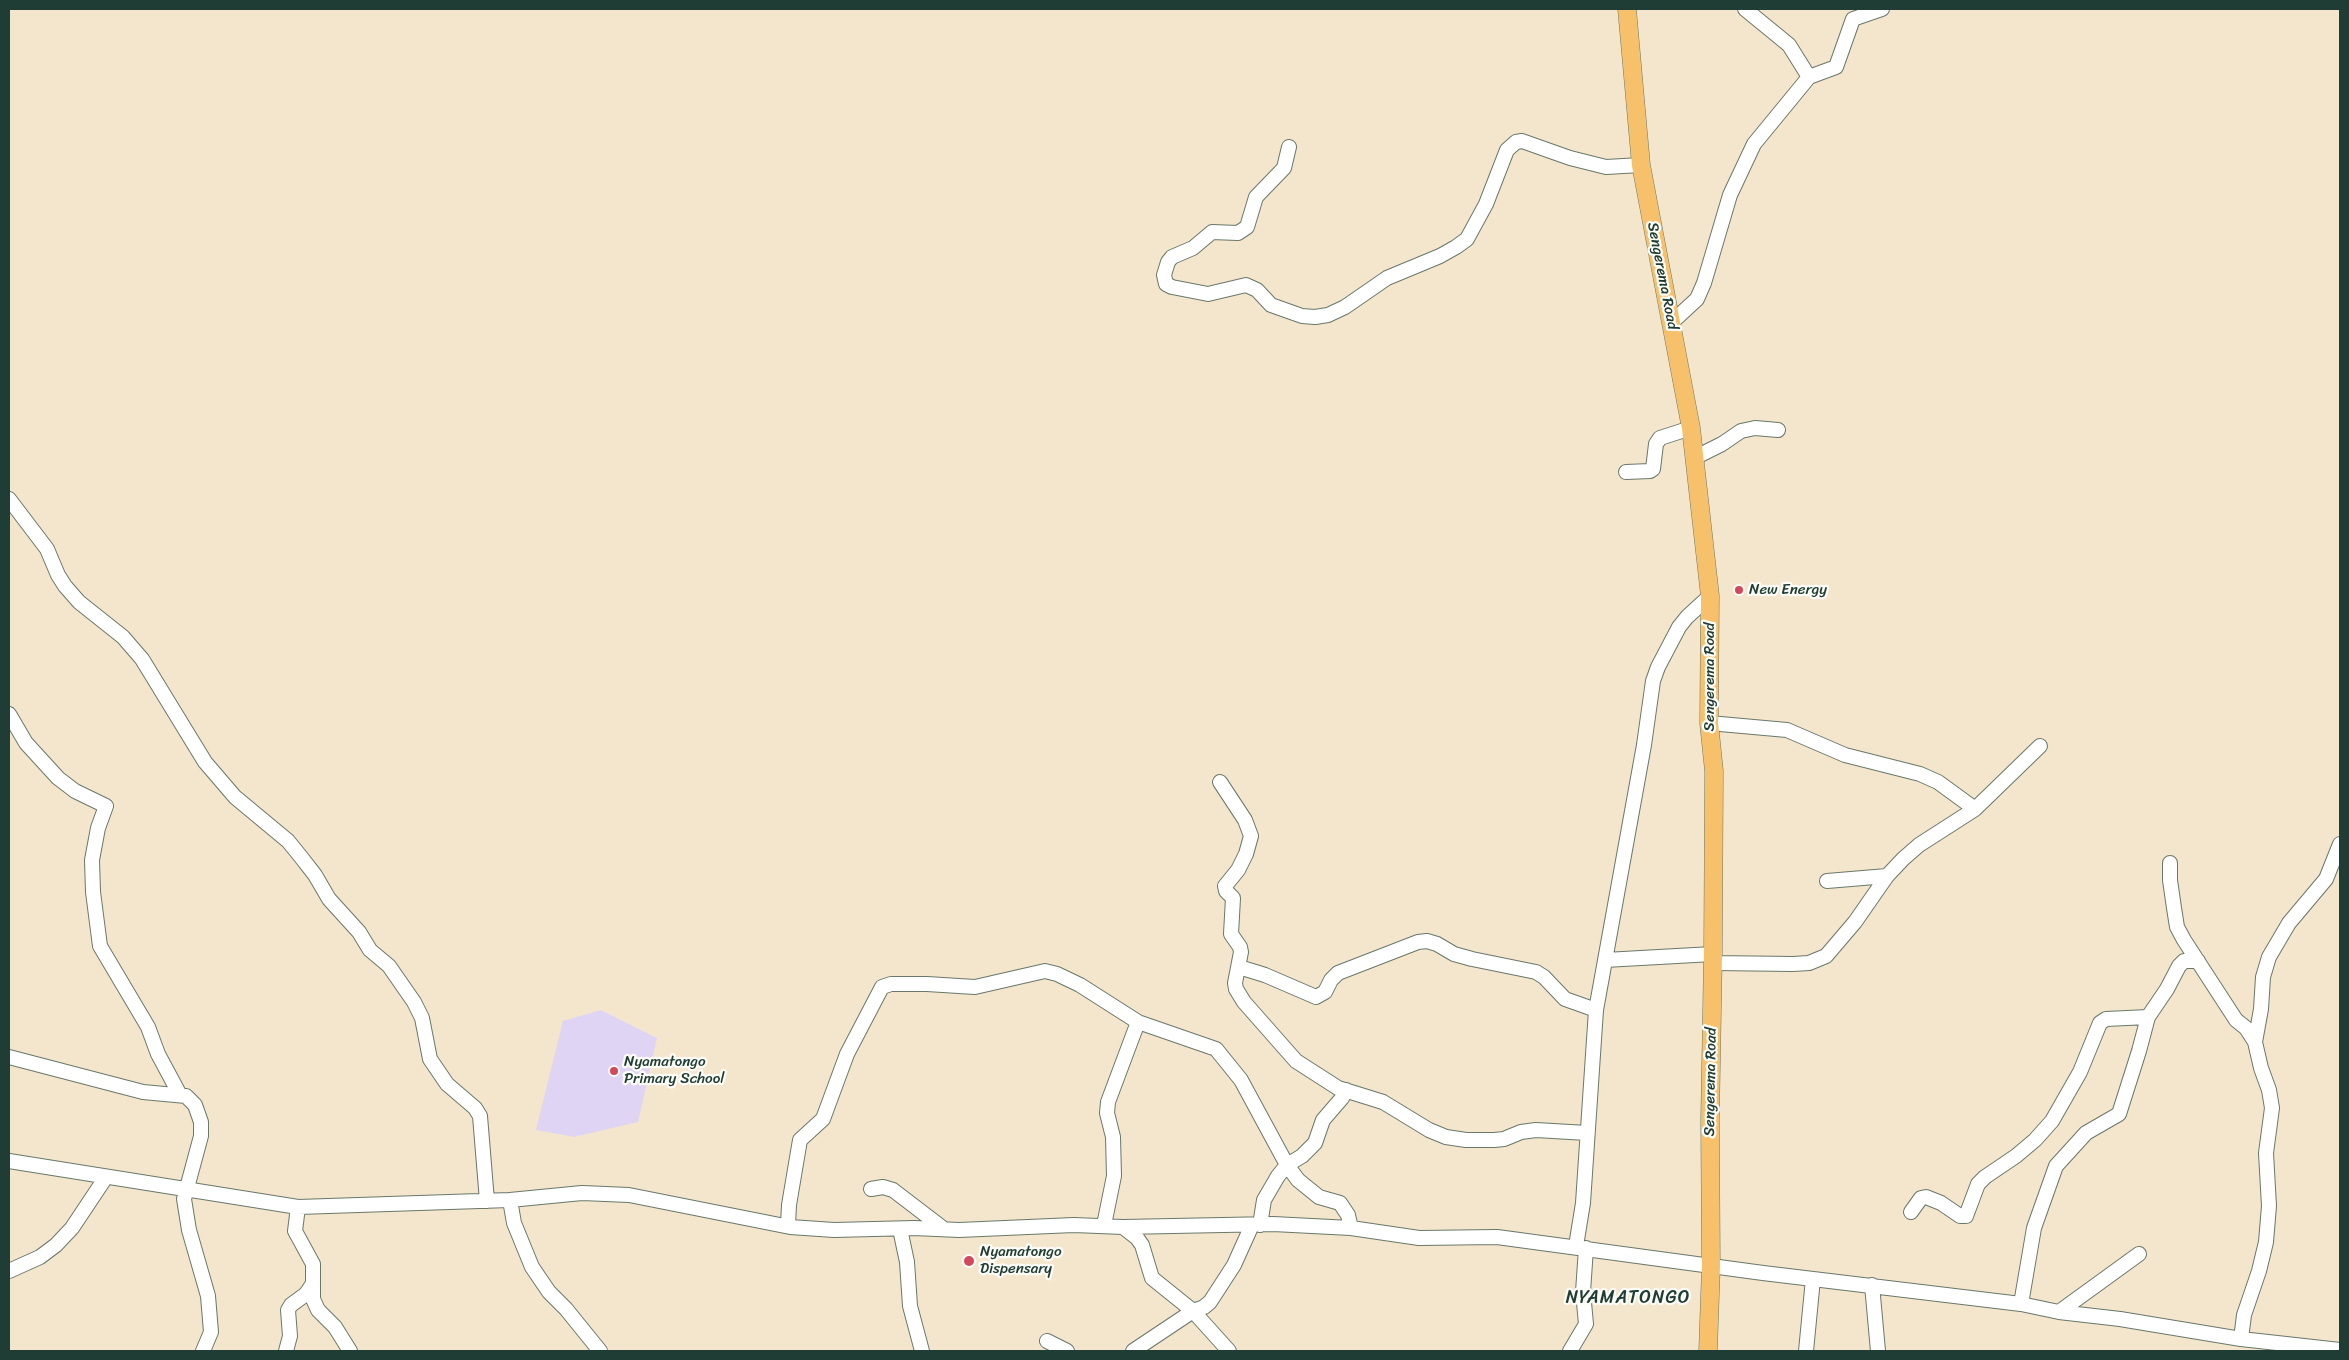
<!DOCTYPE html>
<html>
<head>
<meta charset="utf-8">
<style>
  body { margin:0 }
  #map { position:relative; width:2349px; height:1360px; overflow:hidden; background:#f3e6cc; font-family:Sriracha,sans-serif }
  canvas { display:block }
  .frame { position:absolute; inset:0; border:10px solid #1f3d34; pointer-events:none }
</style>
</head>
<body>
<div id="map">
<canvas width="2349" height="1360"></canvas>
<div class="frame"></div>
</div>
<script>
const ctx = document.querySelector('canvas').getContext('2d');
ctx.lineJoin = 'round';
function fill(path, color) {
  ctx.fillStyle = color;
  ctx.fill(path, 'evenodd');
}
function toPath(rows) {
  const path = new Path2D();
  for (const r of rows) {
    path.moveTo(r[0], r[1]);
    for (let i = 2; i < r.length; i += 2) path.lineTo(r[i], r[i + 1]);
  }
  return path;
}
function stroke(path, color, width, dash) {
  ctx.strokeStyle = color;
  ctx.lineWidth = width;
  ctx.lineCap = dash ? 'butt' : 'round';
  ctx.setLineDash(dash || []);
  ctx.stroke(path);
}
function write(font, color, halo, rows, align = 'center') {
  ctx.font = font + ' Sriracha,sans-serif';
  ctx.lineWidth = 4.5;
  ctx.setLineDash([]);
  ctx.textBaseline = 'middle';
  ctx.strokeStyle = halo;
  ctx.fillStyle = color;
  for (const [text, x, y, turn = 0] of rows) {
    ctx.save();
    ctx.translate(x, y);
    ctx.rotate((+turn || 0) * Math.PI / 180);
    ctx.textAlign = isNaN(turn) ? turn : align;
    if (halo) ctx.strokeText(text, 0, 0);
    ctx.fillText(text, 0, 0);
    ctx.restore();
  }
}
fill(toPath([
  [601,1010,657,1038,638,1122,574,1137,536,1130,563,1021]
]), '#e0d4f4');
const minor = toPath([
  [1745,9,1789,45,1809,77],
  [1289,147,1284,168,1256,197,1247,227,1238,233,1212,232,1193,248,1172,257,1168,262,1164,275,1166,284,1172,287,1208,294,1246,285,1257,290,1271,305,1302,316,1315,317,1328,315,1345,307,1387,278,1440,256,1456,247,1467,239,1486,204,1507,150,1516,142,1522,141,1570,158,1606,167,1641,165],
  [1671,323,1697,299,1704,283,1730,195,1754,144,1809,77,1836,67,1853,19,1882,9],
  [1696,457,1722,444,1741,431,1755,428,1778,430],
  [1626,472,1650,471,1653,469,1656,444,1660,438,1691,428],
  [9,499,47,549,58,575,65,586,79,602,123,637,142,659,205,762,235,797,288,841,301,857,315,875,329,899,359,932,370,950,389,966,414,1002,422,1018,430,1059,447,1084,475,1108,480,1116,487,1201],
  [9,714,26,743,58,778,75,791,106,806,98,828,92,860,93,892,100,946,148,1027,158,1054,180,1095],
  [1709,723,1787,730,1845,755,1920,774,1938,782,1975,809],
  [1220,782,1245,820,1251,836,1246,854,1238,870,1225,886,1226,891,1233,898,1231,934,1240,947,1241,952,1235,983,1236,989,1244,1002,1296,1061,1338,1088,1383,1102,1429,1130,1446,1137,1466,1140,1494,1140,1504,1139,1521,1132,1536,1130,1587,1133],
  [2170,863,2170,880,2174,908,2177,927,2184,940,2236,1020,2246,1028,2255,1042],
  [1827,881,1887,876],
  [1605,960,1713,954],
  [1713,963,1793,964,1809,963,1826,956,1855,922,1887,876,1903,859,1919,845,1975,809,2040,746],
  [1239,967,1265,975,1316,997,1325,992,1331,980,1338,973,1418,942,1427,941,1437,944,1454,954,1472,959,1536,972,1544,977,1565,999,1596,1010],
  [9,1057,143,1092,186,1096,195,1105,201,1122,201,1136,184,1199,189,1230,208,1296,211,1332,203,1351],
  [9,1161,298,1207,510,1200,582,1193,629,1195,790,1227,834,1230,914,1228,959,1230,1074,1225,1123,1227,1273,1224,1351,1228,1419,1238,1497,1237,1763,1273,2021,1304,2059,1312,2120,1319,2241,1339,2340,1350],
  [871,1189,883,1187,893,1190,944,1229],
  [510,1200,514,1223,532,1267,549,1292,566,1309,600,1351],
  [298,1207,295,1231,313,1264,313,1299,318,1310,335,1327,350,1351],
  [1911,1212,1921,1198,1926,1197,1941,1203,1960,1216,1966,1216,1978,1184,1985,1177,2016,1156,2035,1140,2052,1121,2080,1072,2100,1023,2106,1019,2148,1017],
  [1104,1225,1114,1176,1113,1137,1107,1113,1108,1102,1138,1022],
  [1260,1225,1264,1200,1278,1176,1287,1165,1302,1156,1315,1143,1323,1120,1342,1098,1346,1090],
  [790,1227,788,1225,789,1205,800,1140,823,1119,847,1054,882,987,891,984,927,984,975,987,1045,971,1057,974,1080,985,1138,1022,1216,1049,1241,1080,1287,1165,1298,1180,1319,1197,1340,1203,1348,1215,1351,1228],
  [1123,1227,1137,1238,1142,1245,1152,1278,1193,1311,1229,1351],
  [900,1229,907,1262,910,1306,922,1351],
  [1576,1246,1583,1203,1596,1010,1644,745,1653,681,1658,667,1679,627,1687,617,1710,596],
  [9,1271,40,1257,56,1245,72,1228,106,1177],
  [1872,1285,1878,1351],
  [2021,1304,2034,1228,2056,1166,2086,1133,2119,1114,2139,1051,2148,1017,2167,989,2179,966,2184,961,2198,961],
  [2059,1312,2139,1254],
  [2241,1339,2244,1315,2259,1271,2266,1242,2269,1206,2266,1153,2272,1108,2269,1090,2261,1068,2255,1042,2261,1009,2263,977,2269,957,2289,923,2326,879,2340,844],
  [1047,1341,1067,1351],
  [286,1351,290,1336,288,1310,291,1305,306,1294,312,1285],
  [1133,1351,1193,1311,1204,1307,1210,1302,1234,1265,1252,1225],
  [1570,1351,1586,1324,1583,1292,1586,1248],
  [1806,1351,1813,1279]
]);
const major = toPath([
  [1627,9,1641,165,1691,428,1710,596,1709,723,1714,771,1713,954,1710,1120,1711,1266,1708,1351]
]);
stroke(minor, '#697869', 16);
stroke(major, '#697869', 19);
stroke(minor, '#fff', 14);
stroke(major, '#f7c06b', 18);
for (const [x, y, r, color] of [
  [1739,590,5,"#d1495b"],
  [614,1071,5,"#d1495b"],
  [969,1261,6,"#d1495b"]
]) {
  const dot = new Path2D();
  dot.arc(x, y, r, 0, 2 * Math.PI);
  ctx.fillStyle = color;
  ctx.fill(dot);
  stroke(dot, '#fdfcf7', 2);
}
write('15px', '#1f3d34', '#fdfcf7', [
  ["Sengerema Road",1662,276,79],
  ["Sengerema Road",1710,677,-90],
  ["Sengerema Road",1711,1082,-89]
]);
write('15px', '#1f3d34', '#fdfcf7', [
  ["New Energy",1749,590],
  ["Nyamatongo",624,1062],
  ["Primary School",624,1079],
  ["Nyamatongo",980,1252],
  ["Dispensary",980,1269]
], 'left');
ctx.letterSpacing = '1px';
write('18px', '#1f3d34', '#fdfcf7', [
  ["NYAMATONGO",1628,1298]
]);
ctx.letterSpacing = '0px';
</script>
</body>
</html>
